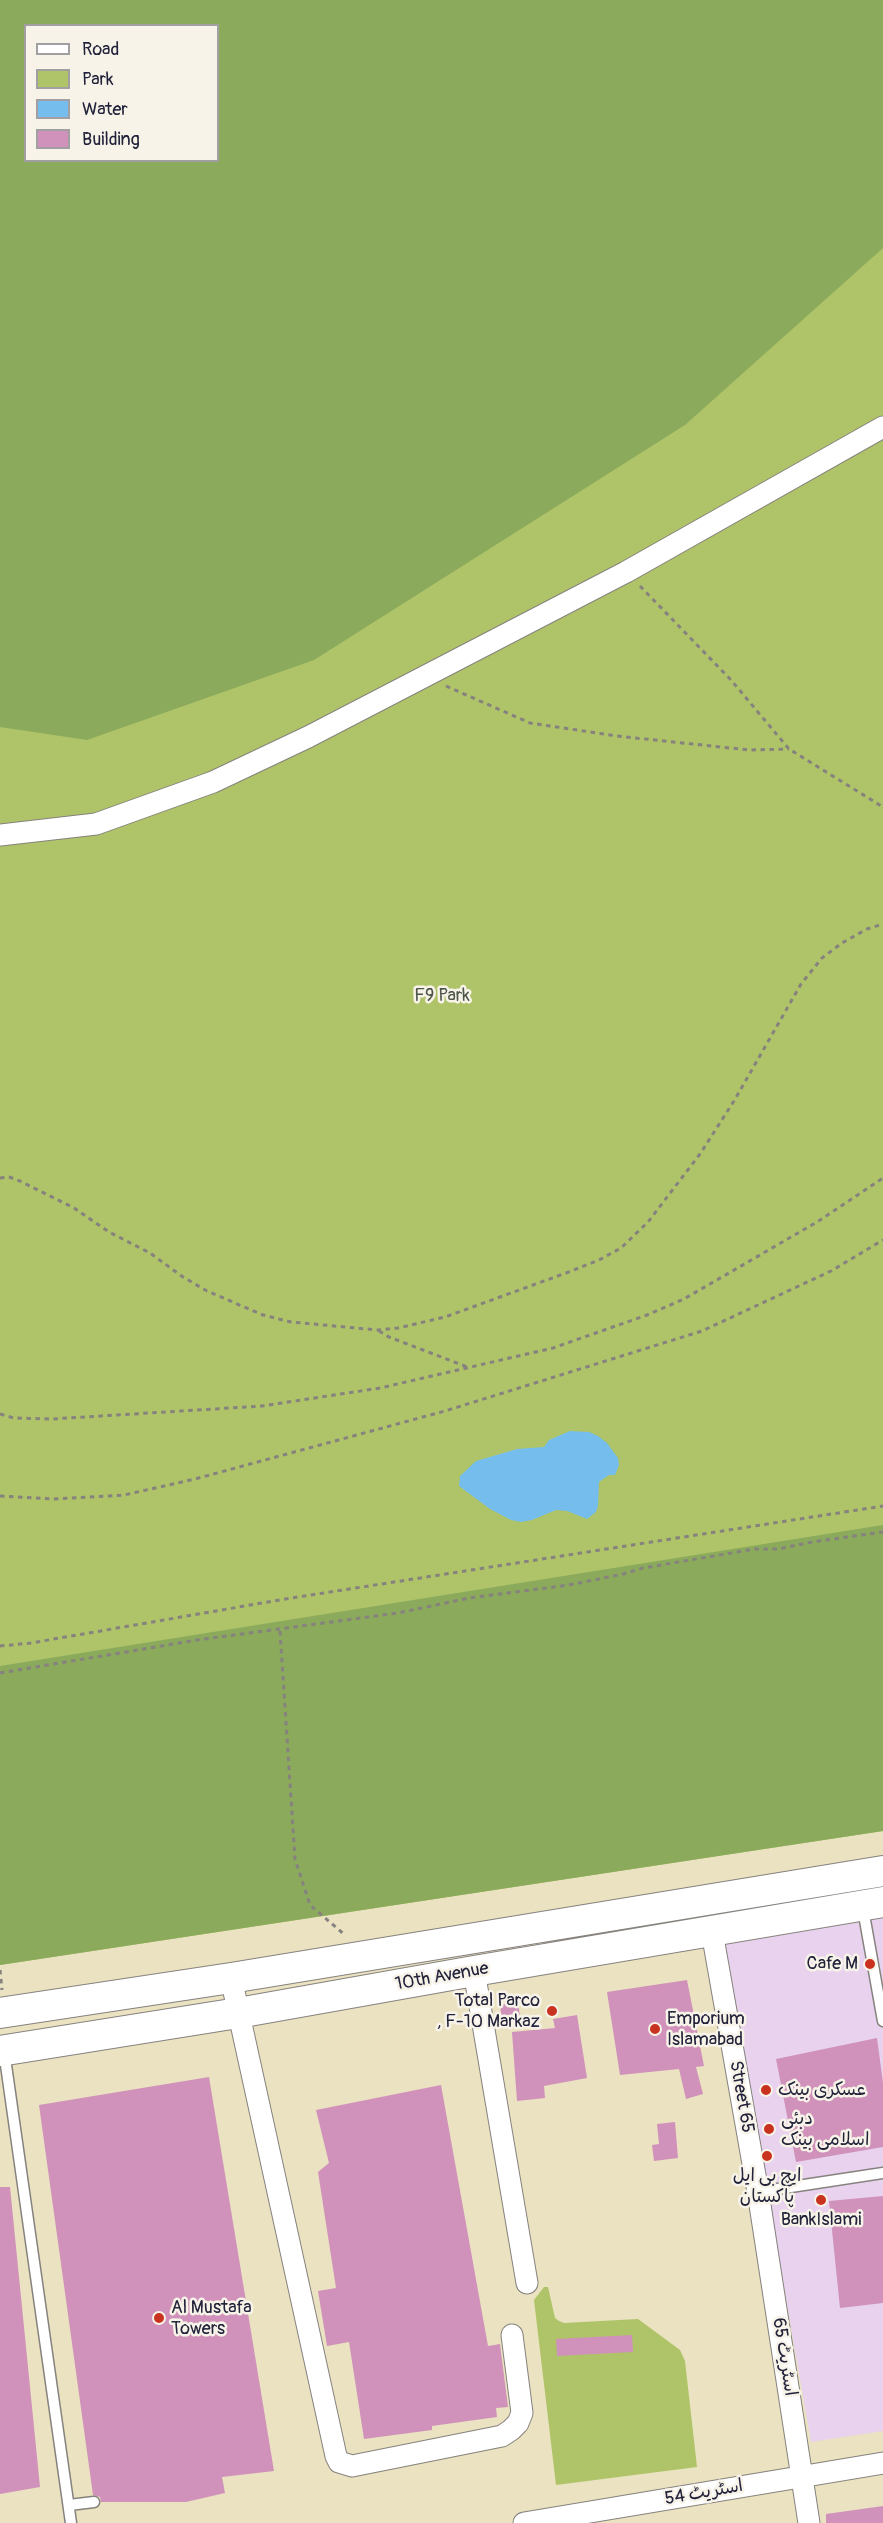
<!DOCTYPE html>
<html>
<head>
<meta charset="utf-8">
<style>
  body { margin:0 }
  #map { position:relative; width:883px; height:2523px; overflow:hidden; background:#eae2c1; font-family:Pangolin,sans-serif }
  canvas { display:block }
  .legend { position:absolute; left:24px; top:24px; width:195px; height:138px; box-sizing:border-box; background:#f7f3e8; border:2px solid #a29fa3; margin:0; padding:8px 10px; list-style:none; font-size:18px; color:#22223b }
  .legend li { display:flex; align-items:center; gap:12px; height:30px }
  .legend b { width:30px; border:2px solid #a29fa3 }
</style>
</head>
<body>
<div id="map">
<canvas width="883" height="2523"></canvas>
<ul class="legend">
<li><b style="height:8px;background:#fff"></b>Road</li>
<li><b style="height:16px;background:#afc468"></b>Park</li>
<li><b style="height:16px;background:#75bded"></b>Water</li>
<li><b style="height:16px;background:#d092ba"></b>Building</li>
</ul>
</div>
<script>
const ctx = document.querySelector('canvas').getContext('2d');
ctx.lineJoin = 'round';
function fill(path, color) {
  ctx.fillStyle = color;
  ctx.fill(path, 'evenodd');
}
function toPath(rows) {
  const path = new Path2D();
  for (const r of rows) {
    path.moveTo(r[0], r[1]);
    for (let i = 2; i < r.length; i += 2) path.lineTo(r[i], r[i + 1]);
  }
  return path;
}
function stroke(path, color, width, dash) {
  ctx.strokeStyle = color;
  ctx.lineWidth = width;
  ctx.lineCap = dash ? 'butt' : 'round';
  ctx.setLineDash(dash || []);
  ctx.stroke(path);
}
function write(font, color, halo, rows, align = 'center') {
  ctx.font = font + ' Pangolin,"Playpen Sans Arabic",sans-serif';
  ctx.lineWidth = 5;
  ctx.setLineDash([]);
  ctx.textBaseline = 'middle';
  ctx.strokeStyle = halo;
  ctx.fillStyle = color;
  for (const [text, x, y, turn = 0] of rows) {
    ctx.save();
    ctx.translate(x, y);
    ctx.rotate((+turn || 0) * Math.PI / 180);
    ctx.textAlign = isNaN(turn) ? turn : align;
    if (halo) ctx.strokeText(text, 0, 0);
    ctx.fillText(text, 0, 0);
    ctx.restore();
  }
}
fill(toPath([
  [883,1914,883,2431,811,2442,723,1939]
]), '#e8d2ee');
fill(toPath([
  [0,0,883,0,883,1831,0,1965],
  [26,26,218,26,218,160,26,160],
  [544,2287,548,2287,555,2318,559,2321,564,2323,638,2319,680,2350,685,2361,697,2467,556,2485,534,2300]
]), '#afc468');
fill(toPath([
  [0,0,883,0,883,248,685,425,314,660,87,740,0,727],
  [26,26,218,26,218,160,26,160],
  [883,1525,883,1831,0,1965,0,1666]
]), '#8baa5c');
fill(toPath([
  [570,1431,589,1432,598,1436,607,1443,618,1458,619,1465,615,1475,609,1475,599,1482,598,1506,596,1512,587,1519,567,1511,556,1510,532,1520,521,1522,511,1520,490,1509,459,1486,460,1476,476,1461,517,1449,544,1447,549,1440]
]), '#75bded');
fill(toPath([
  [687,1980,704,2066,696,2067,703,2094,686,2099,679,2069,620,2075,607,1992],
  [518,2002,520,2017,502,2021,500,2005],
  [577,2015,587,2078,544,2086,545,2098,517,2101,512,2032,555,2028,553,2019],
  [877,2038,883,2083,883,2147,796,2162,776,2059],
  [209,2077,274,2471,222,2477,225,2493,186,2502,101,2502,100,2497,93,2495,39,2105],
  [441,2085,488,2346,500,2344,508,2407,496,2408,497,2417,432,2426,432,2430,364,2439,349,2342,327,2346,318,2291,336,2288,318,2172,329,2163,316,2110],
  [675,2122,678,2158,654,2161,652,2145,659,2144,657,2124],
  [0,2187,10,2187,40,2487,0,2494],
  [883,2196,883,2303,840,2308,829,2201],
  [632,2335,633,2352,557,2356,556,2339],
  [883,2506,883,2523,826,2523,826,2514]
]), '#d092ba');
const lane = toPath([
  [863,1909,883,2021],
  [4,2051,71,2523],
  [758,2192,883,2173],
  [69,2505,94,2502]
]);
const street = toPath([
  [0,835,96,824,213,782,308,737,626,572,883,427],
  [712,1932,758,2192,809,2523],
  [474,1971,527,2283],
  [231,1978,336,2456,339,2462,352,2466,502,2436,511,2430,518,2423,522,2413,512,2335],
  [524,2523,883,2463]
]);
const secondary = toPath([
  [0,2013,231,1978,883,1871],
  [0,2051,238,2013,474,1971,883,1902]
]);
stroke(lane, '#86827e', 13);
stroke(street, '#86827e', 23);
stroke(secondary, '#86827e', 32);
stroke(toPath([
  [640,586,731,680,789,749,883,807],
  [446,686,530,723,617,736,749,750,789,749],
  [0,1178,9,1177,20,1181,74,1208,109,1232,150,1253,183,1277,207,1291,263,1315,291,1322,378,1330,398,1328,445,1317,566,1273,599,1260,621,1248,648,1222,700,1154,734,1101,801,984,822,958,842,943,867,929,883,924],
  [379,1331,389,1337,470,1368],
  [0,1414,14,1418,52,1419,262,1406,380,1388,553,1348,647,1315,684,1299,817,1222,883,1178],
  [0,1496,52,1499,124,1495,195,1479,445,1411,702,1331,831,1271,883,1240],
  [280,1631,295,1859,310,1905,345,1935],
  [0,1646,31,1643,285,1599,883,1506],
  [0,1673,197,1640,398,1613,469,1598,569,1585,623,1574,643,1568,755,1549,778,1549,812,1542,883,1532],
  [0,1970,2,1990]
]), '#86827e', 3, [4.5, 4.5]);
stroke(lane, '#fff', 10);
stroke(street, '#fff', 21);
stroke(secondary, '#fff', 30);
for (const [x, y, r, color] of [
  [870,1964,6,"#c8321e"],
  [552,2011,6,"#c8321e"],
  [655,2029,6,"#c8321e"],
  [766,2090,6,"#c8321e"],
  [769,2129,6,"#c8321e"],
  [767,2156,6,"#c8321e"],
  [821,2200,6,"#c8321e"],
  [159,2318,6,"#c8321e"]
]) {
  const dot = new Path2D();
  dot.arc(x, y, r, 0, 2 * Math.PI);
  ctx.fillStyle = color;
  ctx.fill(dot);
  stroke(dot, '#f7f3e8', 2);
}
write('18px', '#4c5348', '#f7f3e8', [
  ["F9 Park",442,996]
]);
write('18px', '#22223b', '#f7f3e8', [
  ["Cafe M",858,1964,"right"],
  ["Total Parco",540,2001,"right"],
  [", F-10 Markaz",540,2022,"right"],
  ["Emporium",667,2019],
  ["Islamabad",667,2040],
  ["عسکری بینک",778,2090],
  ["دبئی",781,2119],
  ["اسلامی بینک",781,2140],
  ["ایچ بی ایل",767,2176,"center"],
  ["پاکستان",767,2197,"center"],
  ["BankIslami",821,2220,"center"],
  ["Al Mustafa",171,2308],
  ["Towers",171,2329]
], 'left');
write('18px', '#22223b', '#f7f3e8', [
  ["10th Avenue",442,1977,-10],
  ["Street 65",741,2097,80],
  ["اسٹریٹ 65",784,2357,81],
  ["اسٹریٹ 54",704,2493,-10]
]);
</script>
</body>
</html>
